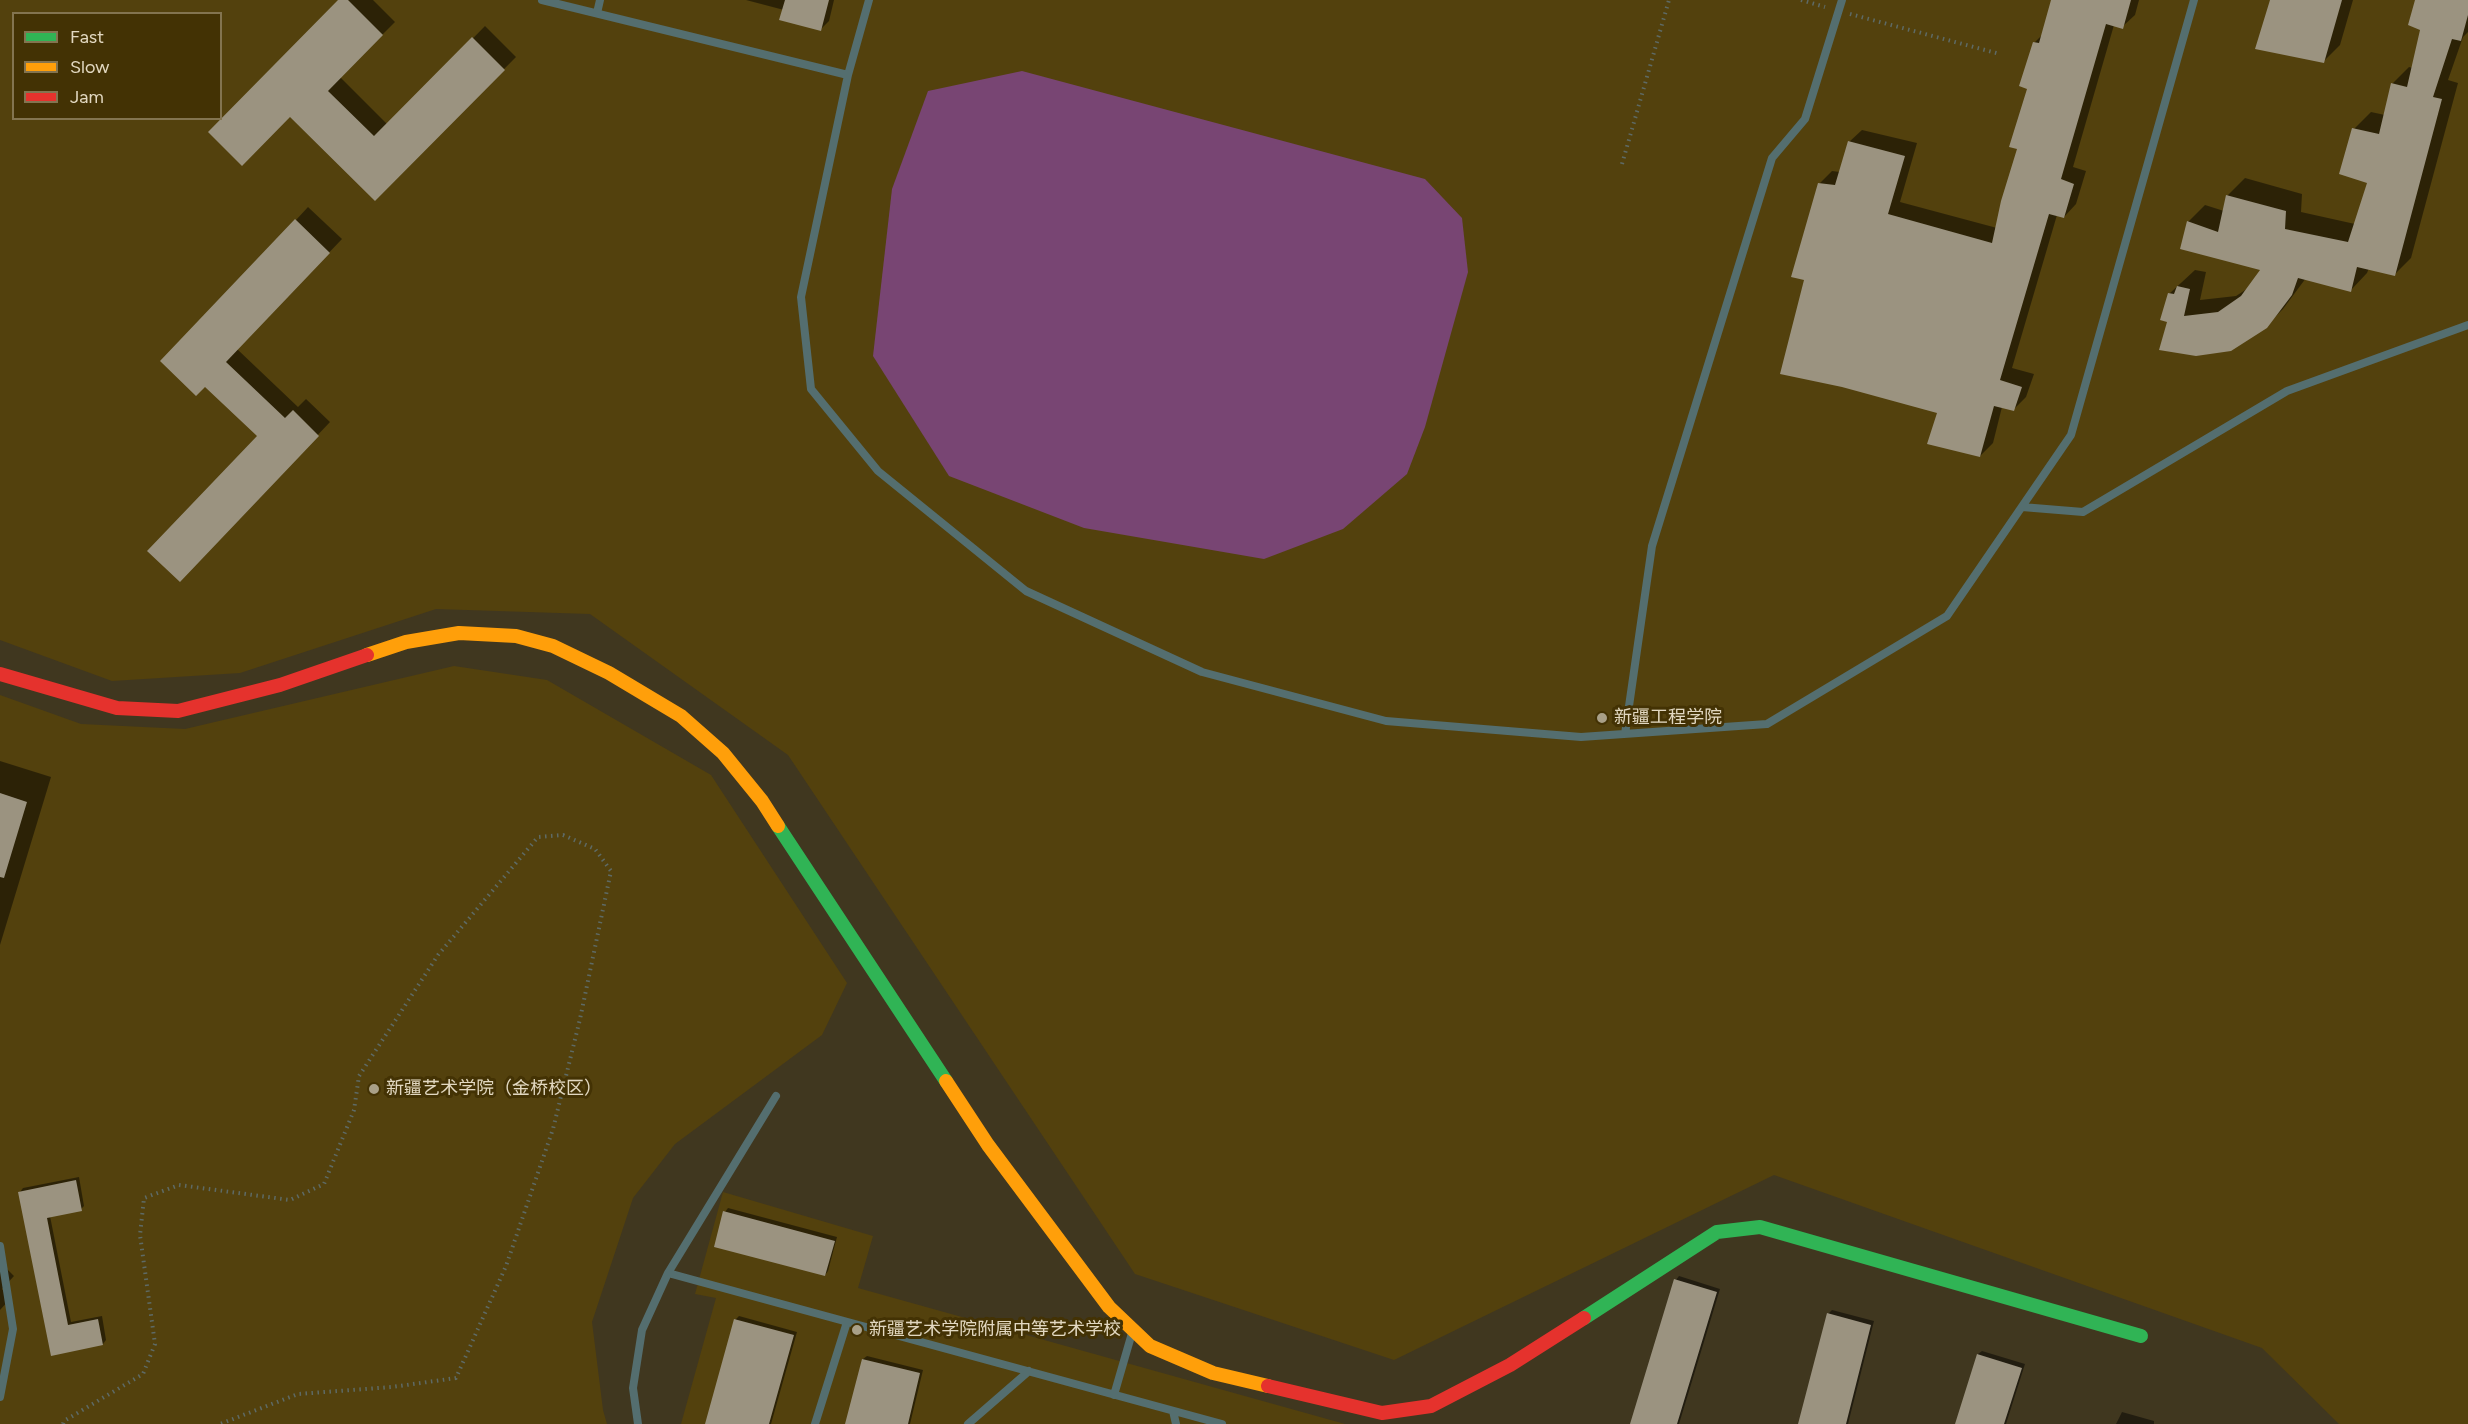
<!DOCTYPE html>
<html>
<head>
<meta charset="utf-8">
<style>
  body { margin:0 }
  #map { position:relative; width:2468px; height:1424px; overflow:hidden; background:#40371f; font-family:Figtree,sans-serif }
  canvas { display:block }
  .legend { position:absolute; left:12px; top:12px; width:210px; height:108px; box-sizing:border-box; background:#433204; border:2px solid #837450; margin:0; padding:8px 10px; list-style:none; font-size:18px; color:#e2d8c1 }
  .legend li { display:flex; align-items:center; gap:12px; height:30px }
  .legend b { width:30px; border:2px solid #837450 }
</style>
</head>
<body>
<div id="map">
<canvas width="2468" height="1424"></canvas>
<ul class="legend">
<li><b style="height:8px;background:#30b455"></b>Fast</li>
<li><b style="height:8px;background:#ff9f0a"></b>Slow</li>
<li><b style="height:8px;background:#e5322d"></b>Jam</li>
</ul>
</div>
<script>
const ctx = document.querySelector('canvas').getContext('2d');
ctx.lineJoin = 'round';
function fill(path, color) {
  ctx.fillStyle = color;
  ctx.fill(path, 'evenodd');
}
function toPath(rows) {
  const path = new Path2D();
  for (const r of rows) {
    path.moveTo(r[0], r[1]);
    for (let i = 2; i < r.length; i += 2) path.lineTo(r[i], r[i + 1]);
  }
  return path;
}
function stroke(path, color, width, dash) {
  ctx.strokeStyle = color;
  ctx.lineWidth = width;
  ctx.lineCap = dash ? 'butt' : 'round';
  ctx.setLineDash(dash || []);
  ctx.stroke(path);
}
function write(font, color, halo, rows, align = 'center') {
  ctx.font = font + ' Figtree,"Noto Sans SC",sans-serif';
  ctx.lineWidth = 6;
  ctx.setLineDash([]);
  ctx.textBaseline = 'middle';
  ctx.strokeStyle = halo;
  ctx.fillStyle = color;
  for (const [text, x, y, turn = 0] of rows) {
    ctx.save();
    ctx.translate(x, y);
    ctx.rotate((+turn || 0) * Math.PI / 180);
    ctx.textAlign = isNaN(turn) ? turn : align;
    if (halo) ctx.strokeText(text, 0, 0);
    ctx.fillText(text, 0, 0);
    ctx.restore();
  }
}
fill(toPath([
  [0,0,2468,0,2468,1424,2339,1424,2262,1348,1774,1175,1394,1360,1135,1274,788,755,590,614,436,609,240,673,112,681,0,640],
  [14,14,220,14,220,118,14,118],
  [454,666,547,680,711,775,847,983,822,1035,675,1144,633,1198,592,1322,603,1410,607,1424,0,1424,0,695,81,724,185,729],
  [723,1192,873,1236,858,1288,1345,1424,681,1424,716,1298,695,1294]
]), '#53410d');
fill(toPath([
  [1022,71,1425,179,1462,218,1468,272,1425,427,1407,474,1343,529,1264,559,1084,528,949,476,873,356,892,189,928,91]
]), '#784573');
fill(toPath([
  [340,0,373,0,395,22,340,77,388,125,485,26,516,57,375,199,290,115],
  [746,0,834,0,829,21,821,29,784,10],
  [2053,0,2139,0,2135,15,2122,27,2114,25,2073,167,2086,171,2076,204,2064,217,2057,215,2012,368,2034,374,2026,397,2013,410,2002,407,1993,443,1980,456,1939,412,1806,279,1819,184,1832,171,1840,172,1849,142,1862,130,1917,143,1900,202,1997,228,2019,148,2035,42,2044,33],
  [2271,0,2353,0,2340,45,2323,62],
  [2416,0,2468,0,2468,32,2463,37,2448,80,2458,83,2411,258,2394,275,2369,268,2367,273,2351,290,2306,278,2283,309,2266,326,2169,321,2169,294,2195,270,2206,272,2200,300,2236,296,2250,287,2262,269,2188,222,2205,205,2224,211,2228,195,2245,178,2302,194,2301,212,2355,224,2369,182,2354,129,2371,112,2385,115,2392,84,2409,67,2413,68,2422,30],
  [308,207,342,239,237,349,298,407,306,399,330,422,192,568,259,436,205,385,296,220],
  [0,761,51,777,0,945],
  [79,1177,84,1206,81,1209,50,1216,71,1322,102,1316,106,1340,103,1344,52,1354,20,1192,23,1188],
  [728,1208,837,1237,828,1271,825,1275,725,1212],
  [0,1262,14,1276,2,1289,11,1298,0,1310],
  [1679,1276,1720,1289,1679,1424,1632,1424,1676,1280],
  [1832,1310,1874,1321,1848,1424,1800,1424,1828,1314],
  [739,1316,797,1332,771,1424,706,1424,736,1319],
  [1982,1351,2025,1364,2006,1424,1957,1424,1978,1354],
  [867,1356,923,1370,910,1424,847,1424,863,1359],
  [2122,1412,2154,1421,2154,1424,2116,1424]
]), '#0007');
fill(toPath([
  [338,0,348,0,383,35,328,91,374,136,472,37,505,70,375,201,290,117,242,166,208,132],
  [785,0,829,0,821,31,779,20],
  [2051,0,2131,0,2123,29,2106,24,2061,179,2074,184,2064,218,2049,214,2000,380,2022,387,2014,411,1994,406,1980,457,1927,444,1937,413,1842,387,1780,374,1804,280,1791,277,1818,183,1835,185,1848,141,1905,156,1888,214,1992,243,2001,201,2017,149,2009,147,2027,89,2019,86,2033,42,2039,43],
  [2270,0,2342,0,2324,63,2255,49],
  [2415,0,2468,0,2468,15,2461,41,2452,39,2433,97,2442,99,2395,276,2357,267,2351,292,2298,278,2292,295,2267,328,2231,351,2196,356,2159,350,2167,322,2160,320,2168,293,2174,294,2177,286,2190,289,2184,316,2218,312,2241,296,2260,270,2180,249,2187,221,2218,232,2226,195,2286,211,2285,229,2348,242,2367,183,2339,174,2352,128,2379,134,2391,83,2407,87,2420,30,2408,25],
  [295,219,330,253,226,362,285,418,293,410,319,436,180,582,147,551,257,436,205,387,196,396,160,361],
  [0,793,27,802,4,878,0,877],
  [76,1180,82,1211,47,1218,68,1325,98,1319,103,1345,51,1356,18,1192],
  [723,1211,835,1241,825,1276,714,1247],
  [1674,1279,1717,1292,1677,1424,1630,1424],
  [1827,1313,1871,1325,1846,1424,1798,1424],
  [734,1319,794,1335,769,1424,705,1424],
  [1977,1354,2022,1368,2004,1424,1955,1424],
  [862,1359,920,1373,908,1424,845,1424]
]), '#9b9380');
stroke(toPath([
  [1801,0,1825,7],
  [1850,14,2000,54],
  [1622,164,1669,0],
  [63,1424,64,1421,143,1374,155,1344,140,1235,144,1198,179,1185,290,1200,324,1184,354,1110,359,1076,438,955,538,837,563,835,595,849,611,871,580,1019,553,1129,506,1266,456,1378,392,1387,298,1394,220,1424]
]), '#5e6a65', 4, [1.5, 4.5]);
stroke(toPath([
  [542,0,848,75],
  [869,0,848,75,801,297,811,389,878,471,1026,591,1202,672,1386,721,1581,737,1767,724,1947,616,2071,435,2194,0],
  [597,13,600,0],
  [2022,507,2083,512,2287,391,2468,325],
  [1625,734,1652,546,1772,158,1805,119,1842,0],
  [0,1246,13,1329,0,1397],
  [668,1273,1222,1424],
  [1114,1395,1132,1333],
  [1173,1411,1176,1424],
  [638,1424,633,1388,642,1330,668,1273,776,1096],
  [815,1424,847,1322],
  [968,1424,1029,1371]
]), '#546e6f', 8);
stroke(toPath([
  [778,826,946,1081],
  [1584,1318,1717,1232,1760,1227,2141,1336]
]), '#30b455', 14);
stroke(toPath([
  [367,655,406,642,459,633,516,636,553,646,609,673,681,716,723,753,762,801,778,826],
  [946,1081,988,1145,1109,1307,1150,1346,1213,1373,1268,1386]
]), '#ff9f0a', 14);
stroke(toPath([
  [0,674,117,708,178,711,280,685,367,655],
  [1268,1386,1382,1413,1431,1406,1510,1365,1584,1318]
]), '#e5322d', 14);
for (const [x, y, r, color] of [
  [1602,718,6,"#a9a088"],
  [374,1089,6,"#a9a088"],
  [857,1330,6,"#a9a088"]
]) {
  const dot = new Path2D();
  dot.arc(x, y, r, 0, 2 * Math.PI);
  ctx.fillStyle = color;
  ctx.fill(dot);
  stroke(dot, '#433204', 2);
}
write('18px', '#e2d8c1', '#433204', [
  ["新疆工程学院",1614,718],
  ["新疆艺术学院（金桥校区）",386,1089],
  ["新疆艺术学院附属中等艺术学校",869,1330]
], 'left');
</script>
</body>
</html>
